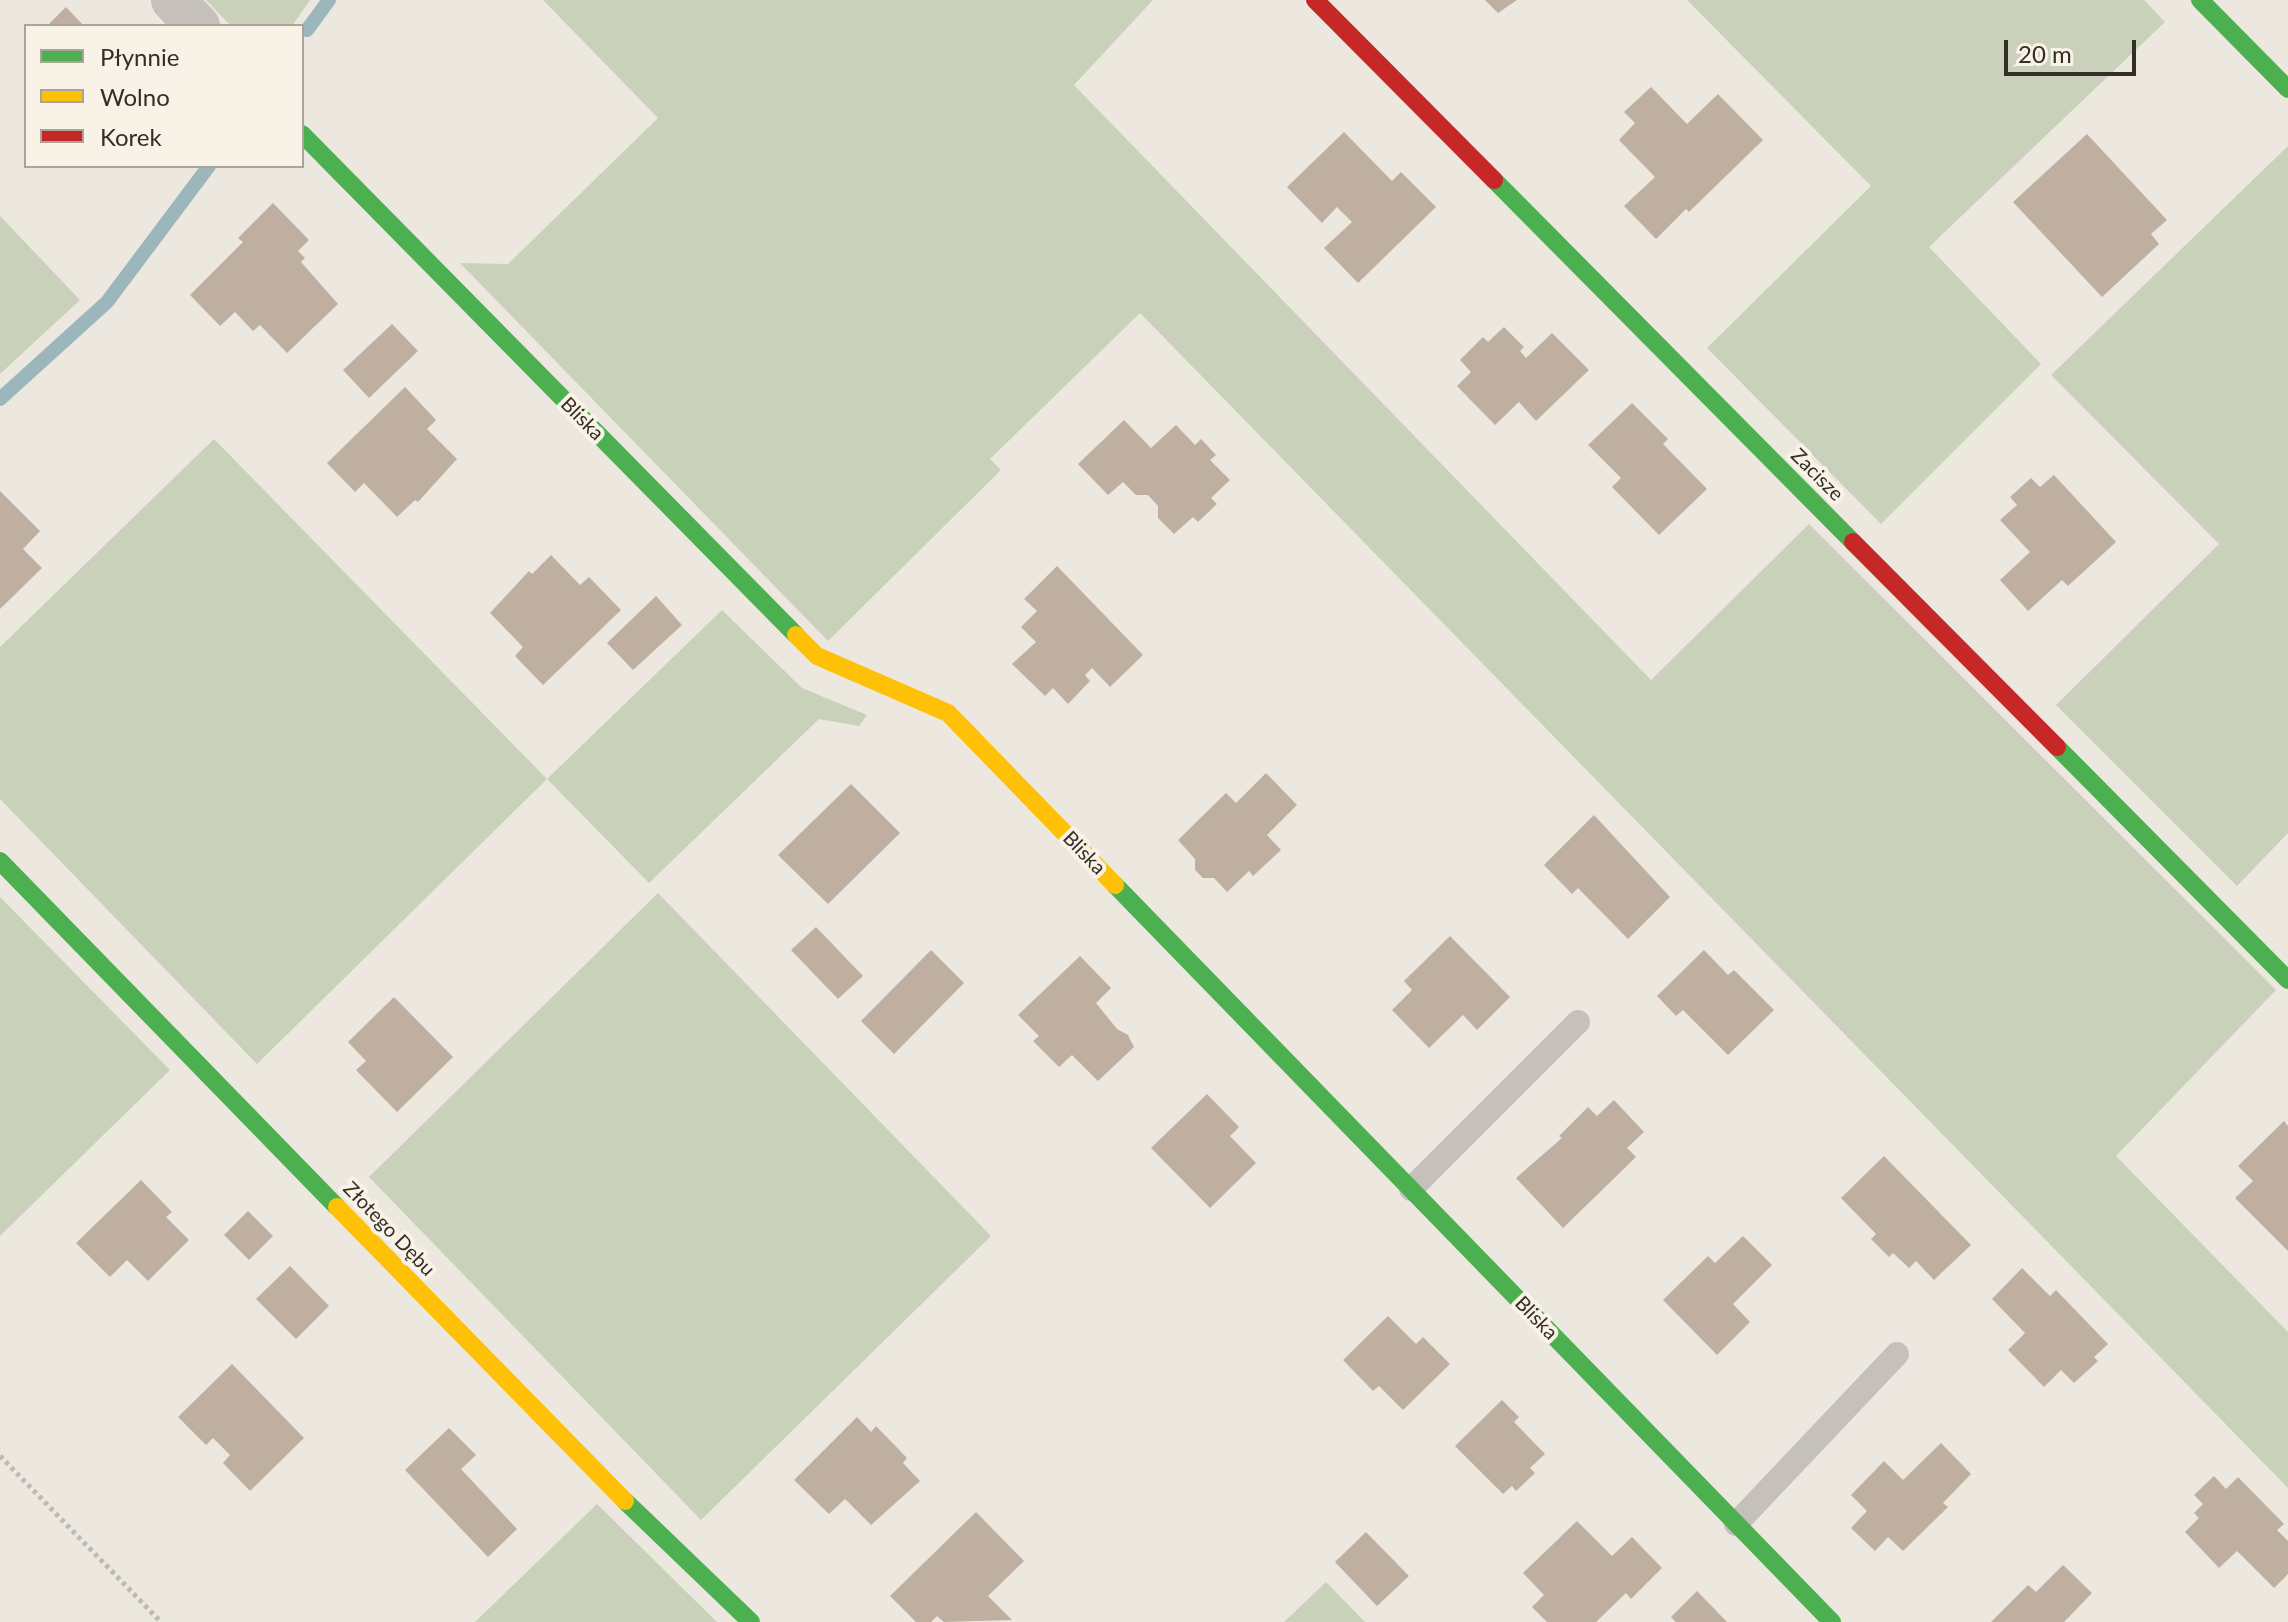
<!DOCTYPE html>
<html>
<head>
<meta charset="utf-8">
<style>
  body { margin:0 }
  #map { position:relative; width:2288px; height:1622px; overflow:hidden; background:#ece8df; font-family:Lato,sans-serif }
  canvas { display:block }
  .legend { position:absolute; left:24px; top:24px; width:280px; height:144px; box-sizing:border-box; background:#f9f3e7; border:2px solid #aba49a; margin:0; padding:10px 14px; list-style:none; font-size:24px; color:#352e27 }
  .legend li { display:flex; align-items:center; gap:16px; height:40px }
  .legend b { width:40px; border:2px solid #aba49a }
  .scale { position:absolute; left:2004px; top:40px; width:132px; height:36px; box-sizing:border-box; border:4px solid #352e27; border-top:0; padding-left:10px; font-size:24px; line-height:28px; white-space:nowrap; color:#352e27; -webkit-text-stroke:6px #f9f3e7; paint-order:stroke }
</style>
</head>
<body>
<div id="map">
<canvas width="2288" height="1622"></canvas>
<ul class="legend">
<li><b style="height:10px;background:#4caf50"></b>Płynnie</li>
<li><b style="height:10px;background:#ffc107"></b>Wolno</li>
<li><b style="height:10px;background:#c62828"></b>Korek</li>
</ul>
<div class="scale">20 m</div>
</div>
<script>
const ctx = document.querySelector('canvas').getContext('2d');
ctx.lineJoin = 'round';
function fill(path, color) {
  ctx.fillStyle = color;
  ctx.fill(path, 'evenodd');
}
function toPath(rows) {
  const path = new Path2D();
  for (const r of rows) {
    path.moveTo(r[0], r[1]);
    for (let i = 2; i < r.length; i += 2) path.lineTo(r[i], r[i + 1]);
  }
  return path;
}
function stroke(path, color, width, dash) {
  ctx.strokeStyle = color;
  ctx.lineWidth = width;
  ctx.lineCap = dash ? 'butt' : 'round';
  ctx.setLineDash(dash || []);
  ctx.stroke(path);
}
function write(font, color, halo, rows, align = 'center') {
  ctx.font = font + ' Lato,sans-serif';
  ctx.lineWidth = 8;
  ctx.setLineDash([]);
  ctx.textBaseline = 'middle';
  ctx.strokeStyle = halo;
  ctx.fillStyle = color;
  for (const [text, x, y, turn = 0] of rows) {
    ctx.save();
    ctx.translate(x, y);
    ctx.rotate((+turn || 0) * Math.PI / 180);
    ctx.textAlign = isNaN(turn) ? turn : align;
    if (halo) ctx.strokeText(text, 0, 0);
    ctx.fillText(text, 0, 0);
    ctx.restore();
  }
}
fill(toPath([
  [206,0,310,0,292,26,231,26],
  [543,0,1153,0,1074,85,1651,680,1809,524,2276,990,2116,1156,2288,1332,2288,1488,1140,313,990,459,1001,470,828,641,460,263,508,264,658,118],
  [1687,0,2144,0,2165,22,1929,247,2041,364,1881,524,1707,348,1871,186],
  [2288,146,2288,833,2237,886,2056,705,2219,544,2051,375],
  [0,216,80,300,0,374],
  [214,439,547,779,722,610,802,688,867,715,859,726,819,719,649,883,547,779,257,1064,0,799,0,647],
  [658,893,991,1236,701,1520,369,1177],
  [0,897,170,1070,0,1236],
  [597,1504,717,1622,475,1622],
  [1326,1582,1365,1622,1284,1622]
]), '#c9d1ba');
stroke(toPath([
  [307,30,329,0],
  [0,399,107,302,209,166]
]), '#9cb7bc', 14);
fill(toPath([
  [1485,0,1517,0,1498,13],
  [66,7,84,26,47,26],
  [1651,87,1687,124,1718,94,1763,140,1689,212,1686,209,1656,239,1624,206,1655,177,1619,140,1635,123,1624,112],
  [1344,132,1392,181,1401,172,1436,207,1358,283,1324,248,1352,222,1337,207,1322,223,1287,187],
  [2087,134,2167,220,2151,234,2159,244,2102,297,2013,202],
  [273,203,309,240,298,251,305,258,301,262,338,304,287,353,260,325,253,331,235,312,220,326,190,295,243,242,238,238],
  [392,324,418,351,369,398,343,370],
  [1504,327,1524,347,1520,351,1526,358,1552,333,1589,370,1536,421,1519,402,1495,425,1457,386,1471,372,1460,360,1483,337,1488,342],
  [405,387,436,420,427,429,457,459,418,502,415,500,397,517,364,483,355,492,327,463],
  [1632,403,1668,439,1663,444,1707,489,1659,535,1612,487,1621,478,1588,445],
  [1124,420,1151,448,1176,425,1195,445,1201,439,1216,455,1210,460,1230,480,1211,498,1217,504,1198,522,1193,517,1174,534,1158,518,1158,506,1148,495,1136,495,1123,482,1108,495,1078,464],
  [2054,475,2116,542,2068,586,2062,580,2028,611,2000,580,2030,552,2000,520,2017,505,2010,497,2031,478,2040,487],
  [0,491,40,531,23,549,42,568,0,609],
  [551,555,580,585,589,577,621,610,543,685,515,656,523,647,490,613,529,571,532,574],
  [1057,566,1143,655,1110,687,1092,668,1085,675,1090,681,1068,704,1053,688,1045,696,1012,664,1036,642,1021,627,1037,611,1024,599],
  [656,596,682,625,633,670,607,643],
  [1266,773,1297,805,1267,835,1281,850,1253,876,1249,871,1227,892,1214,878,1203,878,1195,870,1195,859,1178,840,1226,793,1236,803],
  [851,784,900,833,828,904,778,855],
  [1594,815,1670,897,1628,939,1578,888,1572,894,1544,865],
  [816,927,863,976,838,999,791,950],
  [1450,936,1510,997,1477,1030,1463,1015,1429,1048,1392,1010,1412,990,1404,981],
  [931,950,964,983,894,1054,861,1021],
  [1704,950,1728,975,1734,970,1774,1010,1728,1055,1683,1010,1676,1016,1657,996],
  [1080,956,1111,988,1096,1003,1117,1029,1128,1035,1134,1047,1098,1081,1072,1055,1059,1067,1033,1041,1039,1036,1018,1015],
  [394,997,453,1057,397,1112,356,1070,366,1061,348,1042],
  [1207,1094,1239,1127,1230,1136,1256,1163,1210,1208,1151,1148],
  [1614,1100,1644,1132,1627,1148,1636,1157,1563,1228,1516,1178,1562,1138,1559,1136,1588,1107,1597,1116],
  [2284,1121,2288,1126,2288,1251,2235,1198,2253,1181,2238,1166],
  [1884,1156,1971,1245,1934,1280,1916,1261,1909,1268,1893,1253,1889,1257,1871,1239,1876,1234,1841,1198],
  [141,1180,172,1212,166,1217,189,1240,148,1281,127,1260,110,1277,76,1243],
  [248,1211,273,1236,249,1260,224,1235],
  [1743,1236,1772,1265,1733,1304,1750,1322,1717,1355,1663,1300,1708,1256,1715,1263],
  [290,1266,329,1306,296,1339,256,1299],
  [2022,1268,2050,1296,2056,1290,2108,1344,2094,1357,2098,1361,2074,1383,2061,1370,2044,1387,2008,1350,2025,1333,1992,1299],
  [1388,1316,1416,1344,1423,1337,1450,1364,1403,1410,1379,1386,1373,1391,1343,1360],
  [232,1364,304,1438,250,1491,223,1463,230,1455,213,1438,206,1445,178,1417],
  [1502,1400,1519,1417,1514,1422,1545,1454,1530,1468,1535,1473,1516,1491,1512,1486,1503,1494,1455,1446],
  [857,1417,871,1432,876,1426,907,1458,903,1463,920,1481,871,1525,845,1499,829,1514,794,1480],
  [449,1428,476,1455,461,1469,517,1529,488,1557,405,1470],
  [1941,1443,1971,1474,1943,1503,1948,1507,1903,1551,1888,1537,1875,1551,1851,1528,1867,1511,1851,1495,1884,1461,1903,1480],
  [2214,1476,2226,1489,2238,1477,2284,1524,2277,1530,2288,1541,2288,1574,2274,1588,2237,1551,2219,1568,2185,1532,2199,1518,2194,1513,2203,1504,2194,1495],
  [976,1512,1024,1561,988,1596,1012,1620,944,1622,937,1616,931,1622,916,1622,890,1596],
  [1577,1521,1612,1556,1632,1537,1662,1568,1631,1599,1626,1593,1596,1622,1547,1622,1532,1607,1544,1595,1523,1573],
  [1366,1532,1409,1576,1377,1606,1335,1562],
  [2063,1565,2092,1593,2064,1622,1991,1622,2028,1585,2036,1592],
  [1697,1591,1727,1622,1676,1622,1671,1617]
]), '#bfafa1');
stroke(toPath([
  [0,1456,161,1622]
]), '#beb9b1', 5, [4, 4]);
stroke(toPath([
  [1411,1189,1578,1022],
  [1736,1524,1897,1354]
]), '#c5c0b9', 24);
stroke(toPath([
  [173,0,198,26]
]), '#c5c0b9', 44);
stroke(toPath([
  [2200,0,2288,89],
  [302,134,796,635],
  [1494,180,1853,542],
  [2057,747,2288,980],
  [0,861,337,1207],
  [1115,885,1832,1622],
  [625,1501,751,1622]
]), '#4caf50', 18);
stroke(toPath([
  [796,635,817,656,948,713,1115,885],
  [337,1207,625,1501]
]), '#ffc107', 18);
stroke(toPath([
  [1315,0,1494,180],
  [1853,542,2057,747]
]), '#c62828', 18);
write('20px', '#352e27', '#f9f3e7', [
  ["Bliska",582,419,45],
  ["Zacisze",1817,475,45],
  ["Bliska",1084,853,46],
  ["Złotego Dębu",389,1229,46],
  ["Bliska",1536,1318,46]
]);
</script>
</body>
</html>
